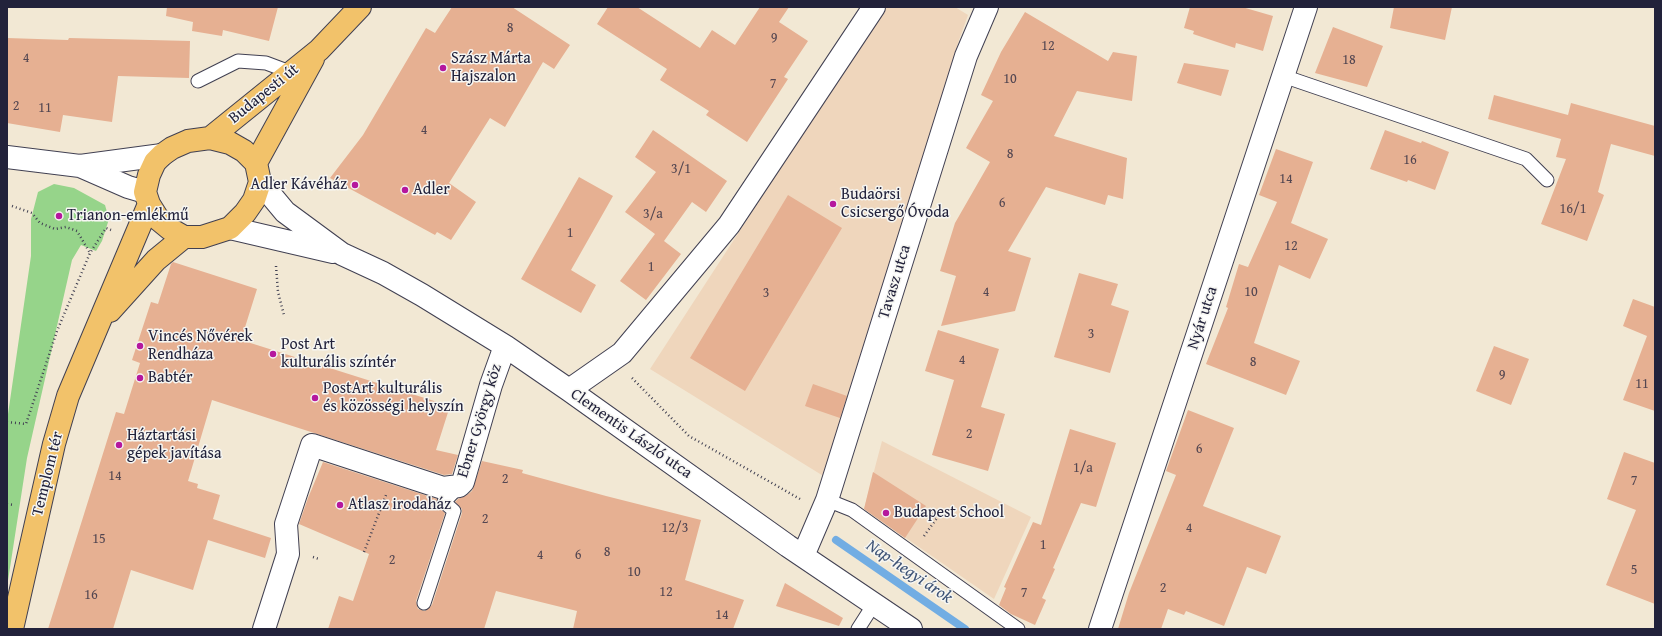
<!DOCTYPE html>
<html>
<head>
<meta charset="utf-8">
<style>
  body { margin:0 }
  #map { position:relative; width:1662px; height:636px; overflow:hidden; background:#f2e8d4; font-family:"Gentium Book Plus",serif }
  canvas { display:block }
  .frame { position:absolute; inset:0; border:8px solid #22223b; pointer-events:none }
</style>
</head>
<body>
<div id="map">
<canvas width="1662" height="636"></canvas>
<div class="frame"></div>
</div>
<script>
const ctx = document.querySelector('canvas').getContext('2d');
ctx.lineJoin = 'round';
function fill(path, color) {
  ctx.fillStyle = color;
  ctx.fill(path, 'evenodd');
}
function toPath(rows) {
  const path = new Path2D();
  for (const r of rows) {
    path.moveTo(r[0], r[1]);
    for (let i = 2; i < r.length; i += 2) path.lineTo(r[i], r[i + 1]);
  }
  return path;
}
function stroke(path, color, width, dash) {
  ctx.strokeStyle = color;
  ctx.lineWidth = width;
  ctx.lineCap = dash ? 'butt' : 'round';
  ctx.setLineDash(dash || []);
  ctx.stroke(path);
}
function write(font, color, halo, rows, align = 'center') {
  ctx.font = font + ' "Gentium Book Plus",serif';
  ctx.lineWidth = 3;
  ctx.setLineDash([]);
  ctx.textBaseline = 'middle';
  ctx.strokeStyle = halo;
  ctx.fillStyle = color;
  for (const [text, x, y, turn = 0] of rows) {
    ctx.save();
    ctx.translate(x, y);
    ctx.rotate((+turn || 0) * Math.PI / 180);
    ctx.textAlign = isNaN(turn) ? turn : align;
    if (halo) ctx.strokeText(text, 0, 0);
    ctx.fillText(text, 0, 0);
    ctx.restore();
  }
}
fill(toPath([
  [885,7,955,7,968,15,959,40,825,477,650,369],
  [882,441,1031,517,994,599,864,509]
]), '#efd6bc');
fill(toPath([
  [54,184,74,188,105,205,109,219,102,241,96,251,81,245,72,260,27,458,7,587,7,421,31,256,31,219,38,192]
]), '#96d48a');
stroke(toPath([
  [836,540,965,629]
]), '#72ade3', 8);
fill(toPath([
  [167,7,278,7,269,41,223,30,222,36,192,31,193,22,166,16],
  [452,7,512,7,570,45,554,69,543,62,505,127,490,118,449,183,476,202,451,240,437,232,435,235,330,178,363,135,426,28,435,33],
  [608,7,637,7,700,48,712,30,735,45,760,7,789,7,779,22,808,41,784,77,788,79,747,142,706,115,709,111,660,80,667,69,597,24],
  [1190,7,1242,7,1273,16,1263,51,1236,43,1235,48,1193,34,1194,31,1184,28],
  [1394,7,1452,7,1445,40,1390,28],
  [1025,12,1108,61,1113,52,1137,56,1132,101,1077,91,1054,136,1127,158,1123,199,1108,195,1105,205,1046,187,1008,251,1031,258,1015,311,941,326,956,276,940,271,955,223,990,162,966,148,993,101,981,95,1001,52],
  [1333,27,1383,46,1367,87,1315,73],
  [7,38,68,40,69,38,190,41,189,78,118,76,112,122,63,115,60,132,7,123],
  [1184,63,1229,70,1221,96,1177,83],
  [1494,95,1568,115,1571,103,1655,126,1655,156,1611,144,1598,192,1604,195,1587,241,1541,224,1566,159,1556,157,1561,139,1488,119],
  [653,130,727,181,706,212,692,202,664,241,681,254,646,300,620,281,655,234,625,212,656,172,635,157],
  [1385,130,1421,143,1422,141,1449,152,1435,190,1408,180,1407,182,1370,169],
  [1276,149,1313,162,1291,223,1328,239,1310,279,1279,265,1254,343,1300,361,1286,395,1206,364,1228,308,1226,307,1239,264,1248,267,1277,202,1259,195],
  [579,177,613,196,571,270,596,285,581,313,521,279],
  [788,195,842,228,745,391,690,358],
  [173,262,257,289,241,340,450,406,436,450,458,455,452,474,444,475,212,400,188,481,198,484,197,488,220,495,213,519,271,538,265,558,208,540,193,590,131,570,113,629,48,629,116,412,124,414,140,363,132,360,151,302,158,304,171,264],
  [1079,273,1118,284,1111,305,1129,311,1110,373,1054,357],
  [1633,299,1655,307,1655,411,1623,400,1647,336,1623,326],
  [938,330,999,349,981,407,1005,414,988,471,932,455,954,380,925,371],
  [1494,346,1529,359,1511,405,1476,391],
  [813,384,847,396,840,418,805,406],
  [1188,410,1234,428,1203,506,1281,536,1266,574,1247,567,1224,626,1186,611,1184,615,1168,609,1161,629,1118,629,1129,593,1176,475,1166,471],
  [1070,429,1116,443,1096,507,1081,503,1053,568,1055,569,1042,598,1046,600,1035,625,1011,614,999,605,1006,588,1004,587,1033,522,1041,525],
  [1624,452,1655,463,1655,604,1606,585,1636,510,1607,499],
  [482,461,523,470,522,473,606,496,701,520,685,580,744,600,733,629,573,629,577,611,496,591,484,629,328,629,339,596,353,601,369,554,299,524,308,498,323,462,437,499,437,505,445,513,416,601,418,609,425,611,432,605,462,513,462,509,455,502,458,499,467,495,472,491],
  [873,472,926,506,905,538,864,509],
  [785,583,843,618,839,626,776,606]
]), '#e6b092');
const service = toPath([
  [1283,76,1526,159,1547,180],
  [198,81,238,61,266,63,290,72],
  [827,500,852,510,1018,629],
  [424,603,454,511,444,502,459,486],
  [858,629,874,604]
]);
const minor = toPath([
  [7,157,80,166,162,155],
  [80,166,128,187,145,192],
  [260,182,285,212,342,254,383,273,422,295,505,346,569,390,788,546,911,629],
  [230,228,333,252],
  [569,390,622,353,729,225,874,7],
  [803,556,827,500,966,56,987,7],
  [264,629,288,554,286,524,312,445,443,488,459,486,463,482,491,385,505,346],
  [1100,629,1306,7]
]);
const primary = toPath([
  [210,138,230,143,244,151,256,163,260,182,254,200,245,213,230,228,202,237,184,237,170,229,159,220,149,204,145,192,149,175,155,162,162,155,172,148,188,141,210,138],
  [210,138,319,50,360,7],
  [256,163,313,59],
  [110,311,156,260,184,237],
  [12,629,54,444,68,396,149,204]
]);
stroke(service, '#414052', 15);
stroke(minor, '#414052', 24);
stroke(primary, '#414052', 24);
stroke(toPath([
  [12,206,32,213,40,223,55,229,66,227,77,231,90,253],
  [276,266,278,292,284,315],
  [632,378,689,436,800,499],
  [7,422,26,424,57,331,90,253,106,228,111,230],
  [7,504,14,505],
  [924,536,937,518,924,510],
  [364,552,386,495],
  [313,557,319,559]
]), '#414052', 2.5, [1, 3]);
stroke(service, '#fff', 13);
stroke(minor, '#fff', 22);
stroke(primary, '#f2c26a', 22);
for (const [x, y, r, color] of [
  [443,68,4,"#b5179e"],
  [355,185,4,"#b5179e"],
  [405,190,4,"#b5179e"],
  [833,204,4,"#b5179e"],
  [59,216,4,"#b5179e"],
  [140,346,4,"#b5179e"],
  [273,354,4,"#b5179e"],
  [140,378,4,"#b5179e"],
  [315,398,4,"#b5179e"],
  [119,445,4,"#b5179e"],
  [340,505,4,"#b5179e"],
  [886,513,4,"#b5179e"]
]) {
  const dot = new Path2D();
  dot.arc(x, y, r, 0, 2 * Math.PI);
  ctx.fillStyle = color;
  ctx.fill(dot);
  stroke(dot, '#f6f6f2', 1.5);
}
write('14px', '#534651', null, [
  ["8",510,28],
  ["9",774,38],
  ["12",1048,46],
  ["4",26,58],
  ["18",1349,60],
  ["10",1010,79],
  ["7",773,84],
  ["2",16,106],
  ["11",45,108],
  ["4",424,130],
  ["8",1010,154],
  ["16",1410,160],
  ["3/1",681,169],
  ["14",1286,179],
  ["6",1002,203],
  ["16/1",1573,209],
  ["3/a",653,214],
  ["1",570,233],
  ["12",1291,246],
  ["1",651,267],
  ["4",986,292],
  ["10",1251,292],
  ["3",766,293],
  ["3",1091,334],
  ["4",962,360],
  ["8",1253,362],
  ["9",1502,375],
  ["11",1642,384],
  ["2",969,434],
  ["6",1199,449],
  ["1/a",1083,468],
  ["14",115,476],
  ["2",505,479],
  ["7",1634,481],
  ["2",485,519],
  ["12/3",675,528],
  ["4",1189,528],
  ["15",99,539],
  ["1",1043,545],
  ["8",607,552],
  ["4",540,555],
  ["6",578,555],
  ["2",392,560],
  ["5",1634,570],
  ["10",634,572],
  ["2",1163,588],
  ["12",666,592],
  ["7",1024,593],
  ["16",91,595],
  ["14",722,615]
]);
write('16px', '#22223b', '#f6f6f2', [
  ["Szász Márta",451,59],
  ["Hajszalon",451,77],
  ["Adler Kávéház",347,185,"right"],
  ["Adler",413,190],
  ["Budaörsi",841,195],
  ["Csicsergő Óvoda",841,213],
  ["Trianon-emlékmű",67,216],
  ["Vincés Nővérek",148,337],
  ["Rendháza",148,355],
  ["Post Art",281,345],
  ["kulturális színtér",281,363],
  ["Babtér",148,378],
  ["PostArt kulturális",323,389],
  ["és közösségi helyszín",323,407],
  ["Háztartási",127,436],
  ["gépek javítása",127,454],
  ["Atlasz irodaház",348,505],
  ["Budapest School",894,513]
], 'left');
write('16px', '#22223b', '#f6f6f2', [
  ["Budapesti út",264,94,-39],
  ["Tavasz utca",895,282,-73],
  ["Nyár utca",1203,318,-72],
  ["Ebner György köz",480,421,-73],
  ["Clementis László utca",631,434,35],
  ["Templom tér",48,474,-76]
]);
write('italic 17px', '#3e5376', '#f6f6f2', [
  ["Nap-hegyi árok",909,572,34]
]);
</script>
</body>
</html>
